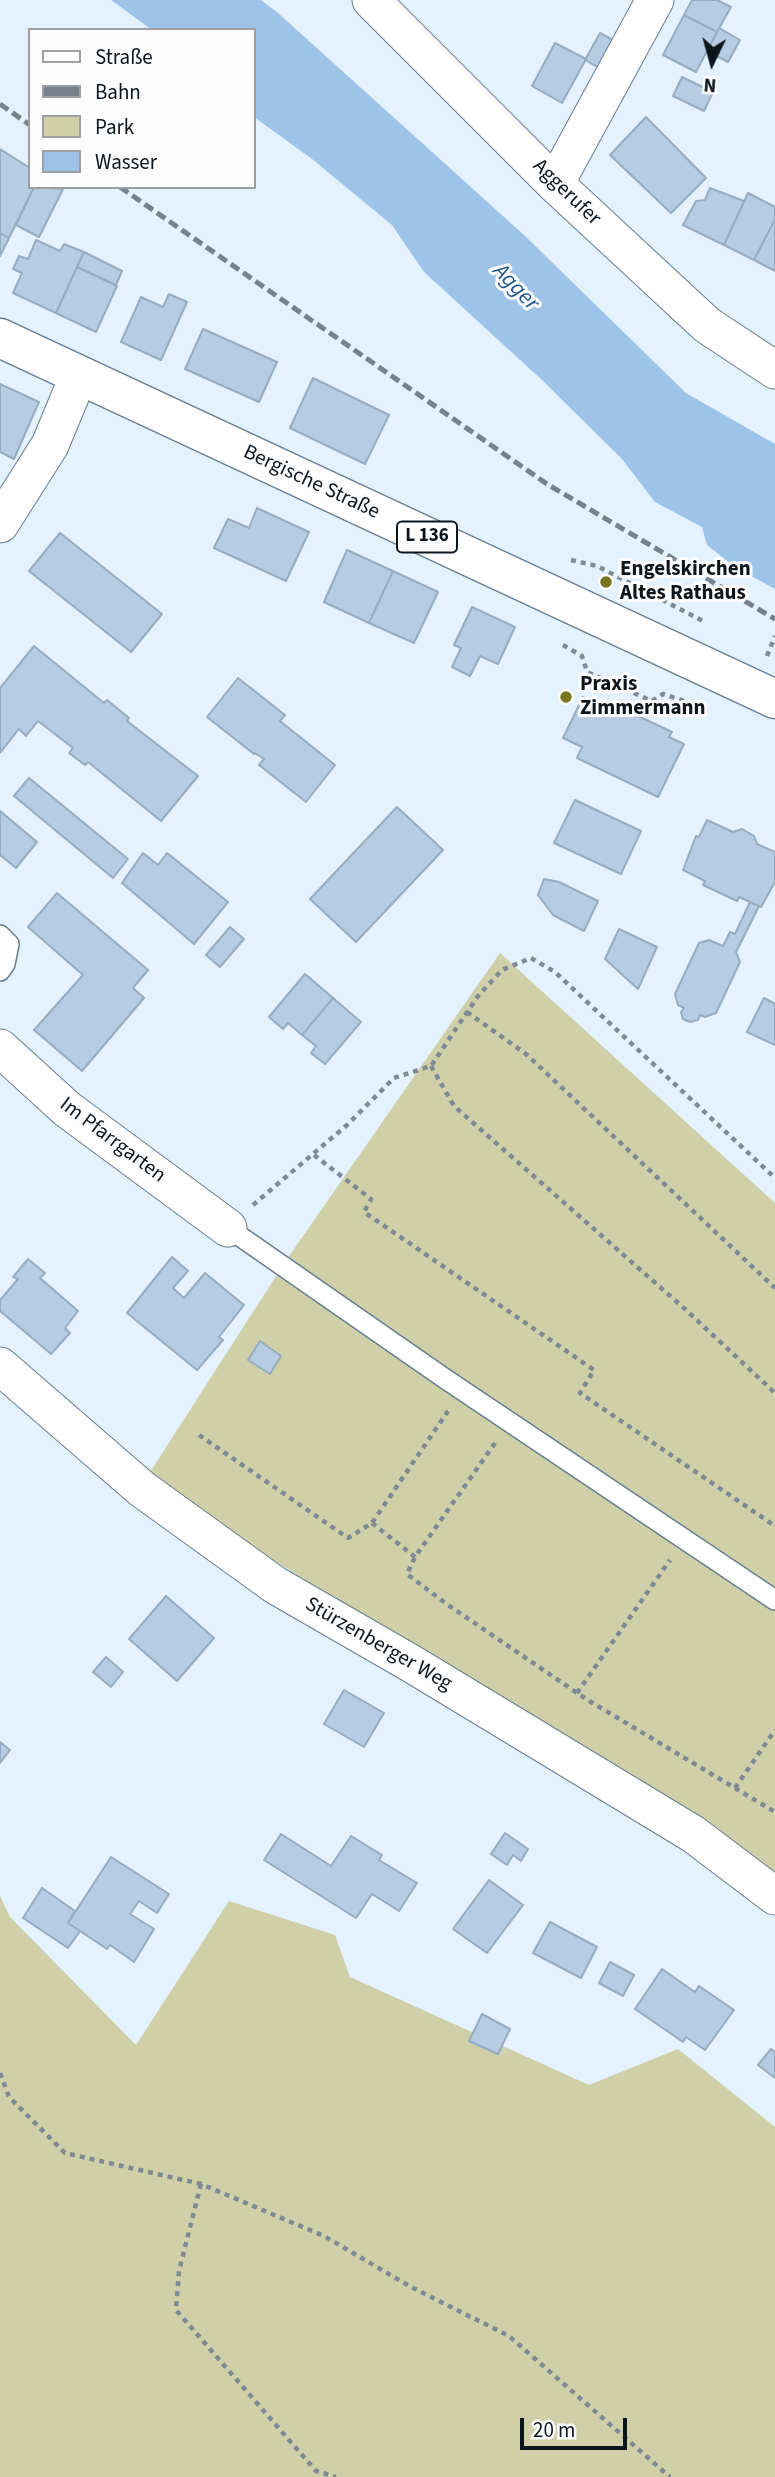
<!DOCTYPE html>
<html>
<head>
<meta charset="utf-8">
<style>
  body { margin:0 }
  #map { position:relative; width:775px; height:2477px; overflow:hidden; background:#e4f1ff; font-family:"Source Sans 3",sans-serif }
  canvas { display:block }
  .legend { position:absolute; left:28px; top:28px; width:228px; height:161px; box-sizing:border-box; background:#fdfdfd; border:2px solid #9da0a3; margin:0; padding:9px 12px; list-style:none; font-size:21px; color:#0d151c }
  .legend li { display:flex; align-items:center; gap:14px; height:35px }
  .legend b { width:35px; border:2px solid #9da0a3 }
  .north { position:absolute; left:677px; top:28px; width:70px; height:70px; -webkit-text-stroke:5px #fdfdfd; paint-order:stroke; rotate:185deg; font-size:19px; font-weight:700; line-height:28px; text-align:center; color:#0d151c }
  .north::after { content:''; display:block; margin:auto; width:24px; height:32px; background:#0d151c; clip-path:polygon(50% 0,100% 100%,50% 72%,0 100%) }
  .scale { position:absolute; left:520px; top:2418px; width:107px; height:32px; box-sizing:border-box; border:4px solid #0d151c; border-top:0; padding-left:9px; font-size:21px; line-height:24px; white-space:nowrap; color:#0d151c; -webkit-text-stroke:5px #fdfdfd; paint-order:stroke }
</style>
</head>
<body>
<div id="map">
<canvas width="775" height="2477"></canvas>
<ul class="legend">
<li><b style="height:9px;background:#fff"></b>Straße</li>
<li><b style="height:9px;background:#78828d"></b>Bahn</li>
<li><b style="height:19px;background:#cfd0a8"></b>Park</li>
<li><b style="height:19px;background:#9dc3e9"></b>Wasser</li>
</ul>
<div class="north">N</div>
<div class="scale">20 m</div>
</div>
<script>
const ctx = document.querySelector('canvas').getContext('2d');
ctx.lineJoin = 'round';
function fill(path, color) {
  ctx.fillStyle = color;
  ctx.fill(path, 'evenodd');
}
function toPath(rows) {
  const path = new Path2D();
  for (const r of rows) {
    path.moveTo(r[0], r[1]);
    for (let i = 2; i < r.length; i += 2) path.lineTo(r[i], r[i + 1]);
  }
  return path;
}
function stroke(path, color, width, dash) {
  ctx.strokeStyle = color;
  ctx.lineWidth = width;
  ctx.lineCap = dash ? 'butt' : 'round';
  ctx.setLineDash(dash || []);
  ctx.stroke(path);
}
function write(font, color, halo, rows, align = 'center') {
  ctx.font = font + ' "Source Sans 3",sans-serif';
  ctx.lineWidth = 6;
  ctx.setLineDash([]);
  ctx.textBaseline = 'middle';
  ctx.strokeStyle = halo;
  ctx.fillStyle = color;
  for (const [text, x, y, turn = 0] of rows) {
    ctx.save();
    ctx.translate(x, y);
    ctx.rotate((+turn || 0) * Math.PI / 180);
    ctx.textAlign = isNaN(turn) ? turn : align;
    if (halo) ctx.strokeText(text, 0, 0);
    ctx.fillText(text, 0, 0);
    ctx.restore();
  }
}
fill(toPath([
  [500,953,775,1203,775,1885,709,1832,145,1480,287,1259],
  [0,1896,10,1917,136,2045,229,1901,335,1935,350,1977,589,2085,678,2049,775,2127,775,2477,0,2477]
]), '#cfd0a8');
fill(toPath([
  [111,0,261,0,278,13,524,235,686,393,775,444,775,589,735,567,707,545,702,527,655,502,622,459,542,380,424,272,392,225,312,159,254,117,254,30,152,30]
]), '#9dc3e9');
const building = toPath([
  [692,0,717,0,731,7,717,32,684,15,692,0],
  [684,15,717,32,696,72,663,55,684,15],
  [719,28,740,40,728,62,707,51,719,28],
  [600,33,613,40,599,68,585,60,600,33],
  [555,43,586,59,562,103,532,86,555,43],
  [682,77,713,92,704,111,673,96,682,77],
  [646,117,706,178,671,213,610,155,646,117],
  [0,149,30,168,30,187,34,187,9,238,0,233,0,149],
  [34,187,63,189,39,237,16,225,34,187],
  [710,188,744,201,724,245,683,225,696,201,705,200,710,188],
  [748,193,775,207,775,219,754,260,724,245,748,193],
  [775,219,775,271,754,260,775,219],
  [0,233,9,238,0,256,0,233],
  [36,240,60,251,64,244,84,252,56,313,13,293,22,273,13,269,19,256,28,259,36,240],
  [84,252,122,271,116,285,77,267,84,252],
  [77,267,117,286,96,332,56,313,77,267],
  [169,294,187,302,161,360,121,342,141,297,163,307,169,294],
  [203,329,277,362,259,402,185,369,203,329],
  [313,378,389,415,365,464,290,428,313,378],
  [0,384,39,402,14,459,0,452,0,384],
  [257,508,309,532,286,581,214,548,228,519,249,528,257,508],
  [60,533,162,614,131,652,29,571,60,533],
  [347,550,393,571,369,623,324,602,347,550],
  [393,571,438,592,414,643,369,623,393,571],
  [472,607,515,627,498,664,480,656,470,676,452,667,461,648,454,645,472,607],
  [34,646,104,703,107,700,129,718,127,721,198,776,161,821,88,762,85,765,69,753,73,748,38,721,26,736,19,729,0,753,0,688,34,646],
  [238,678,285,715,280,721,335,765,306,802,259,765,264,759,255,753,254,754,207,717,238,678],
  [583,697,617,713,619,707,672,732,669,737,684,744,658,797,577,758,582,747,563,738,583,697],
  [29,778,128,859,113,878,14,796,29,778],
  [575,800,641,831,621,874,554,843,575,800],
  [397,807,443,850,356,942,310,899,397,807],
  [0,811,37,842,16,868,0,855,0,811],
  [707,820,733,832,742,829,754,836,757,844,775,852,775,882,761,907,739,897,737,901,703,885,705,881,683,870,696,836,699,837,707,820],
  [143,853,158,865,167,853,228,902,194,944,122,883,143,853],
  [544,879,559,882,598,901,584,931,553,915,538,895,544,879],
  [57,893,148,970,133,988,144,998,82,1071,34,1030,83,975,28,927,57,893],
  [750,902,759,906,736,952,740,962,716,1013,705,1017,700,1015,698,1020,690,1022,683,1019,681,1012,684,1008,678,1005,675,994,699,943,709,940,723,946,730,932,735,934,750,902],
  [230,927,244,939,220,967,206,955,230,927],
  [619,929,657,947,638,989,605,959,619,929],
  [305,974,333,998,302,1035,288,1023,283,1029,269,1017,305,974],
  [333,998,361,1022,325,1064,311,1053,316,1046,302,1035,333,998],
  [764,998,775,1004,775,1045,747,1032,764,998],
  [172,1257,188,1271,173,1288,184,1298,205,1273,244,1305,219,1337,223,1340,197,1370,127,1313,172,1257],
  [28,1259,45,1273,40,1278,78,1311,65,1328,70,1333,51,1354,0,1311,0,1300,18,1279,13,1277,28,1259],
  [260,1341,281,1356,270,1374,248,1360,260,1341],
  [166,1596,214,1638,177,1681,129,1639,166,1596],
  [106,1657,123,1672,111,1687,93,1672,106,1657],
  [344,1690,384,1713,364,1747,324,1724,344,1690],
  [0,1742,10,1750,0,1763,0,1742],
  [505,1833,528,1849,521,1861,513,1855,507,1865,491,1854,505,1833],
  [281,1834,331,1866,351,1836,382,1855,379,1860,417,1883,399,1911,372,1894,356,1918,264,1860,281,1834],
  [111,1857,169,1894,157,1913,139,1901,130,1914,154,1929,134,1962,110,1945,107,1949,68,1923,111,1857],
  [489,1880,523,1905,487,1953,453,1929,489,1880],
  [42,1888,75,1911,68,1923,80,1931,68,1948,23,1918,42,1888],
  [550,1922,597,1947,581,1978,533,1953,550,1922],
  [610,1962,634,1975,623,1996,599,1983,610,1962],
  [662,1969,695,1992,699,1986,734,2010,705,2050,686,2037,683,2042,635,2009,662,1969],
  [482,2014,510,2029,498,2054,469,2041,482,2014],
  [771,2049,775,2052,775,2078,758,2065,771,2049]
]);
fill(building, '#b6cce2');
stroke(building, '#96acc1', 2);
const service = toPath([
  [0,935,9,944,5,964,0,971],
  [228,1228,444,1378,775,1600]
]);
const minor = toPath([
  [371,0,555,184,707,325,775,370],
  [555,184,655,0],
  [0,524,50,445,79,375],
  [0,1048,67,1109,228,1228],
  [0,1366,142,1489,275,1585,412,1664,693,1834,775,1896]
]);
const primary = toPath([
  [0,338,775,699]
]);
stroke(service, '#697d91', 22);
stroke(minor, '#697d91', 39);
stroke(primary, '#697d91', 41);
stroke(toPath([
  [571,560,597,566,703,621],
  [563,645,582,656,587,672,652,701,663,694,687,702],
  [767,656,775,636],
  [467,1012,526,1054,775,1288],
  [431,1066,454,1106,685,1309,775,1393],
  [314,1155,371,1199,364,1212,594,1370,580,1393,775,1526],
  [253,1205,347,1125,394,1078,431,1066,478,996,502,970,531,958,555,972,775,1178],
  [199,1435,348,1538,372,1523,448,1411],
  [495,1443,415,1557,407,1574,448,1605,586,1699,775,1812],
  [372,1523,415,1557],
  [577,1693,670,1560],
  [735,1788,775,1730],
  [0,2073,9,2097,65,2153,201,2184,324,2236,411,2287,509,2336,670,2477],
  [201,2184,179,2271,176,2310,316,2471,336,2477]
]), '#808a95', 4.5, [5, 5]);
stroke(service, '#fff', 19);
stroke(minor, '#fff', 37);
stroke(primary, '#fff', 38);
stroke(toPath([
  [0,104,30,125],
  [120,187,547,484,775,619]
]), '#78828d', 5, [10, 5]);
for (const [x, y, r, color] of [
  [606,582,7,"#78761c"],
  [566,697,7,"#78761c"]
]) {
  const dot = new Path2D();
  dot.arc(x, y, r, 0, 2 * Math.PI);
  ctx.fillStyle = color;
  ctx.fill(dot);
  stroke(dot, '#fdfdfd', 2.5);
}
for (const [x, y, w] of [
  [427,537,60]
]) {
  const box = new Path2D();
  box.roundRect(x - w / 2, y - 15.5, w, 31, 5);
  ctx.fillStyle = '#fdfdfd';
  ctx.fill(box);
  stroke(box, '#0d151c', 2);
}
write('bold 19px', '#0d151c', null, [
  ["L 136",427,537]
]);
write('21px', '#0d151c', '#fdfdfd', [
  ["Aggerufer",566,193,44],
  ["Bergische Straße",311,483,25],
  ["Im Pfarrgarten",112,1141,37],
  ["Stürzenberger Weg",378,1645,30]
]);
write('bold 21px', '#0d151c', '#fdfdfd', [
  ["Engelskirchen",620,570],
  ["Altes Rathaus",620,594],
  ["Praxis",580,685],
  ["Zimmermann",580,709]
], 'left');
write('italic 23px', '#22598a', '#fdfdfd', [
  ["Agger",515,288,46]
]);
</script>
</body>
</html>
